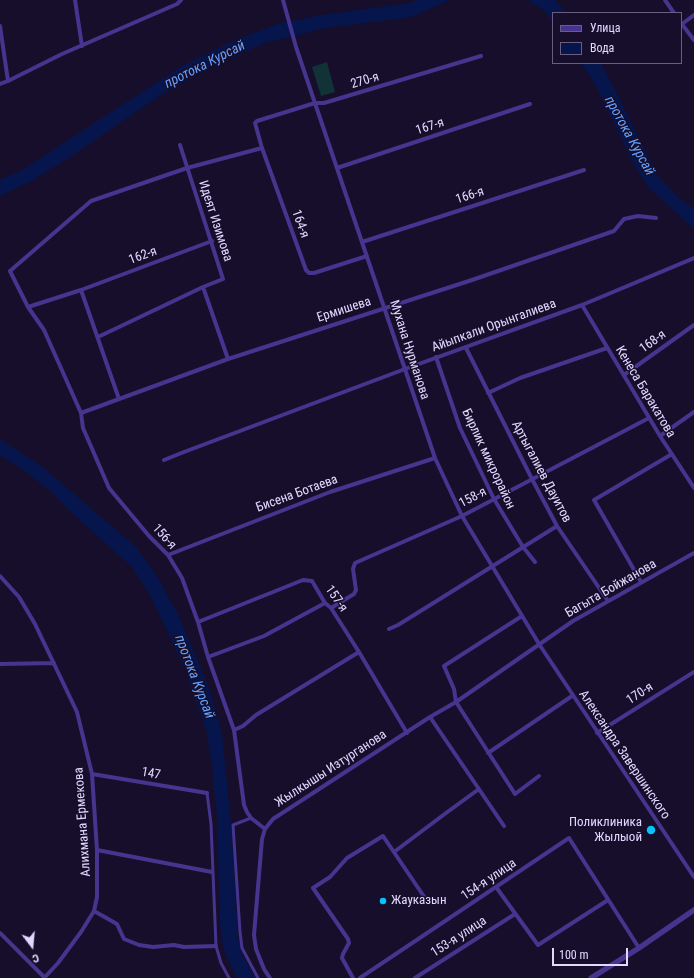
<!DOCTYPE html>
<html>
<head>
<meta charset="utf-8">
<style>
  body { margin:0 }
  #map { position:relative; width:694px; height:978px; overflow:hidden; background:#170e2b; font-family:"Roboto Condensed",sans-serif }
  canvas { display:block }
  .legend { position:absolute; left:552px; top:12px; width:130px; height:52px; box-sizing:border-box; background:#170e2b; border:1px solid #685f80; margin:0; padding:5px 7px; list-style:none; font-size:12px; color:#e2d8ff }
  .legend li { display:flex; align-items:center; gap:8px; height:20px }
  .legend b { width:20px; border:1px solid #685f80 }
  .north { position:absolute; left:12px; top:926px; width:40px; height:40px; -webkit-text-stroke:3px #170e2b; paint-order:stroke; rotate:164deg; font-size:11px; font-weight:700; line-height:16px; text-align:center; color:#e2d8ff }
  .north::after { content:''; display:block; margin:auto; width:14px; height:18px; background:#e2d8ff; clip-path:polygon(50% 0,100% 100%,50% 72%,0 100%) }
  .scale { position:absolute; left:552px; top:948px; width:76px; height:18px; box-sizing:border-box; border:2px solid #e2d8ff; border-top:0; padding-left:5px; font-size:12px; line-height:14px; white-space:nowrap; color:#e2d8ff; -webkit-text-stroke:3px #170e2b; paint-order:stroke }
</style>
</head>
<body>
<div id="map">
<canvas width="694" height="978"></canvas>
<ul class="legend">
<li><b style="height:5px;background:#45358e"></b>Улица</li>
<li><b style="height:11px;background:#06164c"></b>Вода</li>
</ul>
<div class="north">С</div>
<div class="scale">100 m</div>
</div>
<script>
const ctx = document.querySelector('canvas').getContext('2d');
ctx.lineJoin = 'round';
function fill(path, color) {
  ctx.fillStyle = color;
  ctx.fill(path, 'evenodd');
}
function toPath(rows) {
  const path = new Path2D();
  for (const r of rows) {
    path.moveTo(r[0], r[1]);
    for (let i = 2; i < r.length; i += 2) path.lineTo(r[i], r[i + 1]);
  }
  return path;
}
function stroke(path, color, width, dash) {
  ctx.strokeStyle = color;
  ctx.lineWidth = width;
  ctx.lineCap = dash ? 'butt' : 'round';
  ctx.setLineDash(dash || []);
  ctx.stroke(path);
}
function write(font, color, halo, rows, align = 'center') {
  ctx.font = font + ' "Roboto Condensed",sans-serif';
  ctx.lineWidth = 3;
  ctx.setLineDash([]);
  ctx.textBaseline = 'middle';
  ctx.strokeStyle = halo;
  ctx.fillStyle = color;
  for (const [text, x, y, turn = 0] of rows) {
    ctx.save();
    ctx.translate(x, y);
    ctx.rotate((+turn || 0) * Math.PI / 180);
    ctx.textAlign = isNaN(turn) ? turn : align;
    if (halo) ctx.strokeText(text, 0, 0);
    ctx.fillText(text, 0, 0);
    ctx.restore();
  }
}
fill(toPath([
  [327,62,335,92,321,96,312,67]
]), '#113236');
fill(toPath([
  [416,0,449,0,412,17,325,28,265,43,210,67,158,97,73,155,33,180,0,196,0,180,22,170,182,66,232,41,281,23,322,15,409,3],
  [528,0,555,0,566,13,553,13,553,22,545,11],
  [581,63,600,63,607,74,658,176,680,199,694,209,694,229,648,187,634,165,596,86],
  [0,439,44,468,136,547,155,573,179,616,209,688,222,733,232,835,238,938,242,954,255,978,237,978,225,953,223,946,220,922,217,816,212,766,207,733,184,666,150,595,133,568,72,513,50,491,22,469,0,456]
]), '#06164c');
stroke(toPath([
  [207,793,211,824,216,946,221,963,229,978],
  [251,818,233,825,240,932,242,948,258,978]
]), '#45358e', 3);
stroke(toPath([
  [75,0,82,46],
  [283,0,296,47,435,458,462,516,539,644,694,877],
  [665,0,674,13],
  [681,23,694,40],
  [682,24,694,15],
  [0,26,8,81],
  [0,84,8,81,62,54,177,4,181,0],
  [180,145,223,279,203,287,228,359],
  [262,148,187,168,91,201,10,271,28,307,44,330,81,413,83,428,109,488,149,536,168,555,182,578,198,622,208,657,234,730,244,805,247,812,251,818,265,829],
  [337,168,530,104],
  [362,242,584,170],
  [367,256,314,273,309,273,306,270,262,148,255,123,257,121,315,103,324,103,481,56],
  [81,290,119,399],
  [582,305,660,436,694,488],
  [28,307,81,290,212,241],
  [98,337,203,287],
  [466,348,532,479,557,526,608,601],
  [436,357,460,428,494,499,523,547,535,562],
  [624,375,694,325],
  [488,393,520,378,607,348],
  [81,413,228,359,472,280,614,231,624,219,638,216,656,218],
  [660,436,694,412],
  [164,460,184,452,405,369,582,305,694,258],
  [168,555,330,492,435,458],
  [0,576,19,597,35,624,77,712,92,774,97,850,97,897,94,911,81,932,58,963,45,977],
  [641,582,594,500,672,454],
  [331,608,354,594,356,590,353,569,355,563,462,516,649,418],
  [522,616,444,666,454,689,456,702,515,794,539,776],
  [198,622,303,580,312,581,325,603,331,608,359,652,407,733],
  [389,629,398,625,557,526],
  [208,657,264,636,325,603],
  [0,664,54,663],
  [430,717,504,826],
  [234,730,243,726,256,715,359,652],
  [597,733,694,672],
  [488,753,572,696],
  [92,774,207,793],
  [97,850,212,872],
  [394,852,446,813,479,789],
  [496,887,538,945,608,900],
  [94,911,117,924,124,939,139,945,153,947,174,945,184,947,216,946],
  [0,933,45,978],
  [270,978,264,969,256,949,254,935,262,839,265,829,273,819,430,717,456,702,573,621,694,553],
  [353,978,342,958,343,954,349,943,348,939,313,888,330,877,347,858,383,836,427,901],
  [360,978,569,838,639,948],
  [415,978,515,914]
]), '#45358e', 4);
stroke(toPath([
  [591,978,639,948,694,910]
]), '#45358e', 5.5);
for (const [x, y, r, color] of [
  [651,830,5,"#04c3ff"],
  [383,901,4,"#04c3ff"]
]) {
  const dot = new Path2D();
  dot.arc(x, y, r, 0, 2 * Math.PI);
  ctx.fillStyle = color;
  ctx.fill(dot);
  stroke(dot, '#170e2b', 1.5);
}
write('13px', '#e2d8ff', '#170e2b', [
  ["270-я",365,81,-17],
  ["167-я",430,127,-18],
  ["166-я",470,196,-18],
  ["Идеят Изимова",215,221,72],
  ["164-я",300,224,70],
  ["162-я",143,256,-20],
  ["Ермишева",344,310,-18],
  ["Айыпкали Орынгалиева",494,326,-20],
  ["168-я",653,342,-36],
  ["Мухана Нурманова",409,350,72],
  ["Кенеса Баракатова",645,392,59],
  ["Бирлик микрорайон",488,459,65],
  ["Артыгалиев Дауитов",541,472,62],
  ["Бисена Ботаева",297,494,-20],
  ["158-я",473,498,-28],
  ["156-я",164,537,48],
  ["Багыта Бойжанова",611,589,-30],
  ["157-я",336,599,55],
  ["170-я",640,694,-33],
  ["Александра Завершинского",624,755,56],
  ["Жылкышы Изтурганова",331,769,-33],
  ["147",151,774,10],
  ["Алихмана Ермекова",83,822,-94],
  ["154-я улица",489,880,-34],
  ["153-я улица",459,937,-33]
]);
write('13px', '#e2d8ff', '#170e2b', [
  ["Поликлиника",642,823],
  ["Жылыой",642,838],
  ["Жауказын",391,901,"left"]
], 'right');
write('italic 14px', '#66a3ff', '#170e2b', [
  ["протока Курсай",205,65,-27],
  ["протока Курсай",629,136,61],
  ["протока Курсай",194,677,69]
]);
</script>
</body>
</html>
